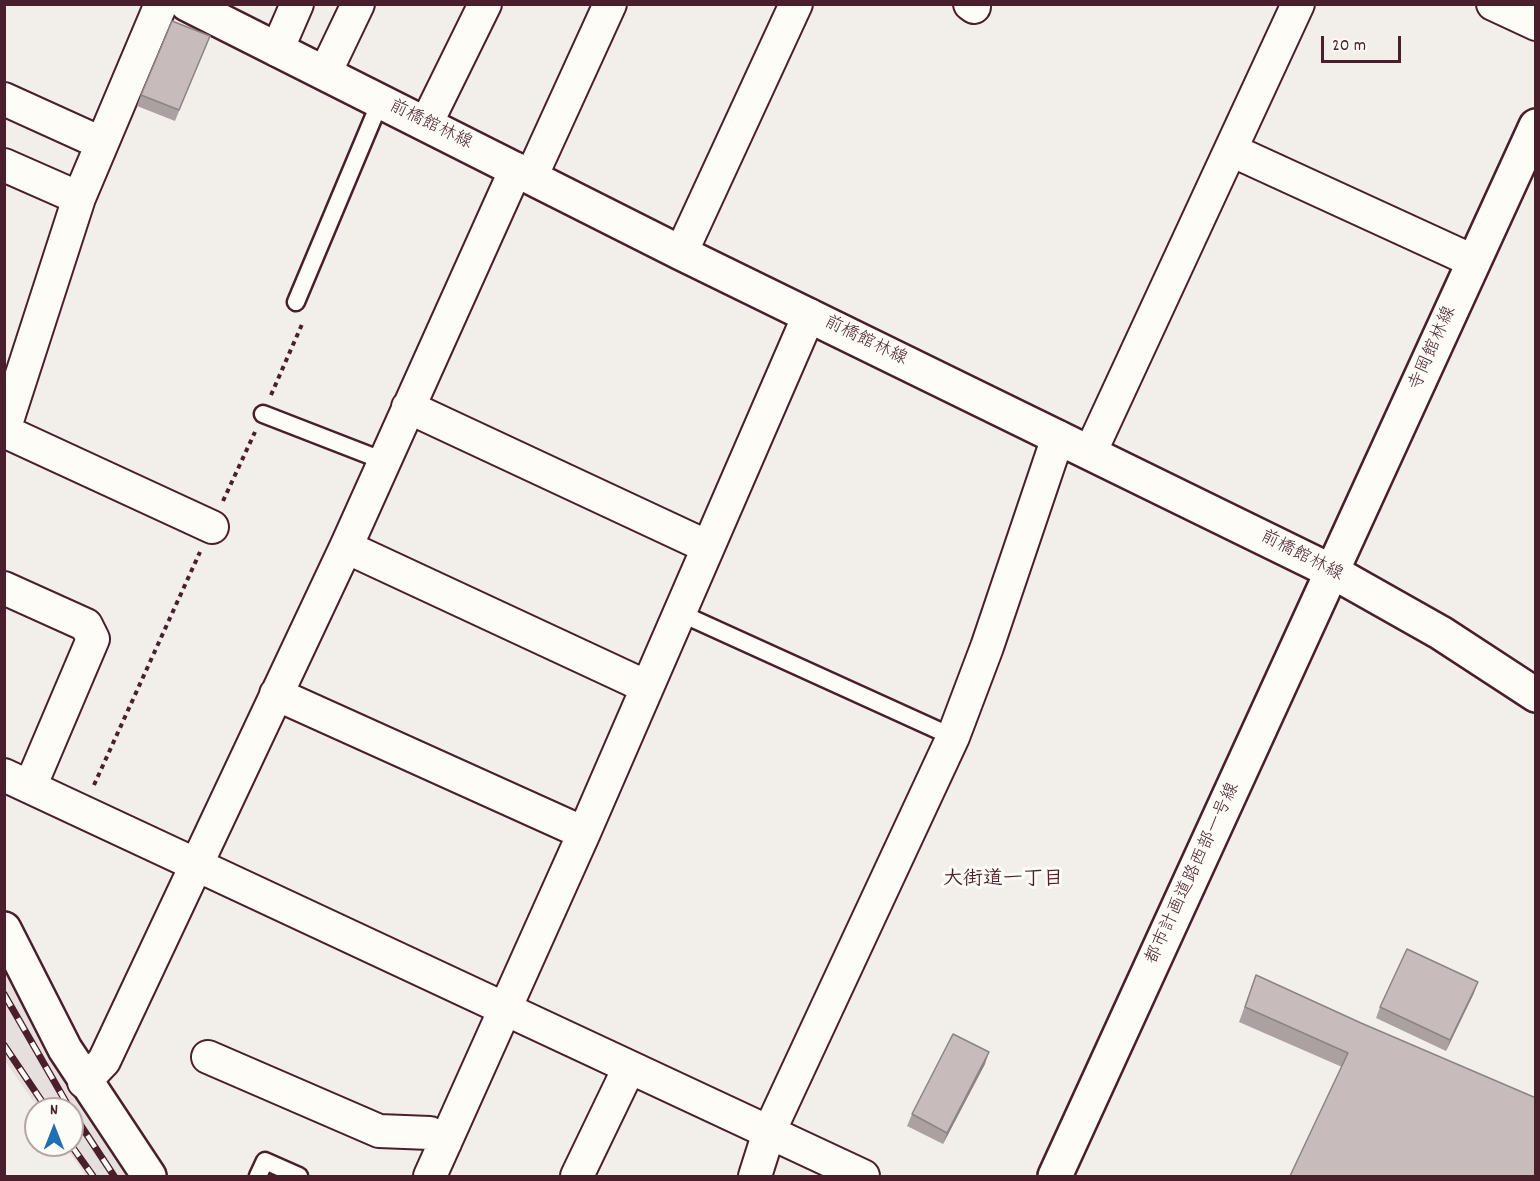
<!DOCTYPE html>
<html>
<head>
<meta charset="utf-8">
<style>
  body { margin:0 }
  #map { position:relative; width:1540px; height:1181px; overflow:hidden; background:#f2efeb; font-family:Dekko,sans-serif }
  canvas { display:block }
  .frame { position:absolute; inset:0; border:6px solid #4a1f2b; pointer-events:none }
  .north { position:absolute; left:24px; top:1097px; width:60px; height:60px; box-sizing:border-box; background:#fdfcf7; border:2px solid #b5a4a5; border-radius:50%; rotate:0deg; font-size:16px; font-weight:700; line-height:24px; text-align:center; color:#4a1f2b }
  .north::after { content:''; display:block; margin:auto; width:21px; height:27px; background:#1f6fb2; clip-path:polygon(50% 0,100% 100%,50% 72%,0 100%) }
  .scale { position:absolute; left:1321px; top:36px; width:80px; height:27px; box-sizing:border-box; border:3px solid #4a1f2b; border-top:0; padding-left:8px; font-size:18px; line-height:21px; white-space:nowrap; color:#4a1f2b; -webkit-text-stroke:4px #fdfcf7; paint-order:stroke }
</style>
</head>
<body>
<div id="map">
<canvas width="1540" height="1181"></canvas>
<div class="frame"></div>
<div class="north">N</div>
<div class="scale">20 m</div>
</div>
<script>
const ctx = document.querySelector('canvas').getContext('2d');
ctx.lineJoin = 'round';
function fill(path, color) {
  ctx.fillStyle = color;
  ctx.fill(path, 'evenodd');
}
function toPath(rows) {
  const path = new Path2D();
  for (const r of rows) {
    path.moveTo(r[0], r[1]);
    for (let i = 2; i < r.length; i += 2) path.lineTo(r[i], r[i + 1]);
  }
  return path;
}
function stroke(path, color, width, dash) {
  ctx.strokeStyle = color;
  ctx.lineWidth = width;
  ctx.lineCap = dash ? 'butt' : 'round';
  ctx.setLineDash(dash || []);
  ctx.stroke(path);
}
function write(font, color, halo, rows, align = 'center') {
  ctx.font = font + ' Dekko,"Klee One",sans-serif';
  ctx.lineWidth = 6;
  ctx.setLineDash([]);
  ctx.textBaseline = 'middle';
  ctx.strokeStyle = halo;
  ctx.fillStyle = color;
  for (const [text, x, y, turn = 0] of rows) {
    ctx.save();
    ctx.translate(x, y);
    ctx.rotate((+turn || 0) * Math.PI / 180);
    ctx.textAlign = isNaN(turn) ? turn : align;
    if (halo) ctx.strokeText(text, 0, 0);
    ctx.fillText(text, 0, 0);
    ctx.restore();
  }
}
fill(toPath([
  [4,962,133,1176,86,1176,64,1145,72,1145,72,1109,39,1109,5,1061]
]), '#e5dfdd');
const lane = toPath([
  [296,302,380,102],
  [263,414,384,461],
  [680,613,953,737],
  [258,1176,265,1161,299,1176]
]);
const street = toPath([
  [970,4,974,7],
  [1493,4,1536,24],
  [277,50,297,4],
  [325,73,358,4],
  [4,99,101,143],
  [426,124,485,4],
  [1231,150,1473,261],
  [4,165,79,198],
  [531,177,610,4],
  [681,253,796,4],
  [408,407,708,547],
  [4,430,79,198,161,4],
  [4,431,212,527],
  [1090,453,1298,4],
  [346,547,647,687],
  [4,588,86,625,93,639,30,787],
  [276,694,584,833],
  [4,775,863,1176],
  [208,1057,379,1131,430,1133,445,1143],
  [84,1082,104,1061,346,547,516,169],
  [430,1176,584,833,809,315],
  [577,1176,629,1068],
  [755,1176,769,1132,953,737,987,647,1058,437]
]);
const secondary = toPath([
  [4,929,65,1049,149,1176],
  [1055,1176,1536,126]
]);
const primary = toPath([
  [187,4,681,253,1333,572,1441,633,1536,695]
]);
stroke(lane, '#4a1f2b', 21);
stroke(street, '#4a1f2b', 36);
stroke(secondary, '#4a1f2b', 38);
stroke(primary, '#4a1f2b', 38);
stroke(toPath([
  [271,395,303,322],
  [223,501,255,432],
  [94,785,200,552]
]), '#4a1f2b', 4, [4.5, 4.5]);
stroke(lane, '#fdfcf7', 16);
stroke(street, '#fdfcf7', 32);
stroke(secondary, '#fdfcf7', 33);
stroke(primary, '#fdfcf7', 33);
const rail = toPath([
  [4,994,70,1109],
  [4,1045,47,1109],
  [72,1112,114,1176],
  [71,1145,93,1176]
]);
stroke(rail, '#4a1f2b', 7);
stroke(rail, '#fdfcf7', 4.5, [14]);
fill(toPath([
  [210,36,175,121,137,106,141,95],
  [1256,975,1361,1023,1342,1067,1239,1022],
  [1474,993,1446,1051,1376,1018,1380,1007],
  [985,1064,943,1144,907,1126,912,1114]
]), '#aca1a1');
fill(toPath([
  [1478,982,1474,993,1446,1051,1450,1040],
  [989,1052,985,1064,943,1144,947,1133]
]), '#8c8383');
const building = toPath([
  [172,21,210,36,179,110,141,95,172,21],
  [1407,949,1478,982,1450,1040,1380,1007,1407,949],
  [1256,975,1361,1023,1536,1098,1536,1176,1290,1176,1348,1053,1245,1007,1256,975],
  [953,1034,989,1052,947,1133,912,1114,953,1034]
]);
fill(building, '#c8bbbb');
stroke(building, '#8c8383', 1.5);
write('18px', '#4a1f2b', '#fdfcf7', [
  ["前橋館林線",430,126,26],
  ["前橋館林線",865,342,26],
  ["寺岡館林線",1434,349,-66],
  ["前橋館林線",1301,557,27],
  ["都市計画道路西部一号線",1194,874,-65]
]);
write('bold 20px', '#4a1f2b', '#fdfcf7', [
  ["大街道一丁目",1003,881]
]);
</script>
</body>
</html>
